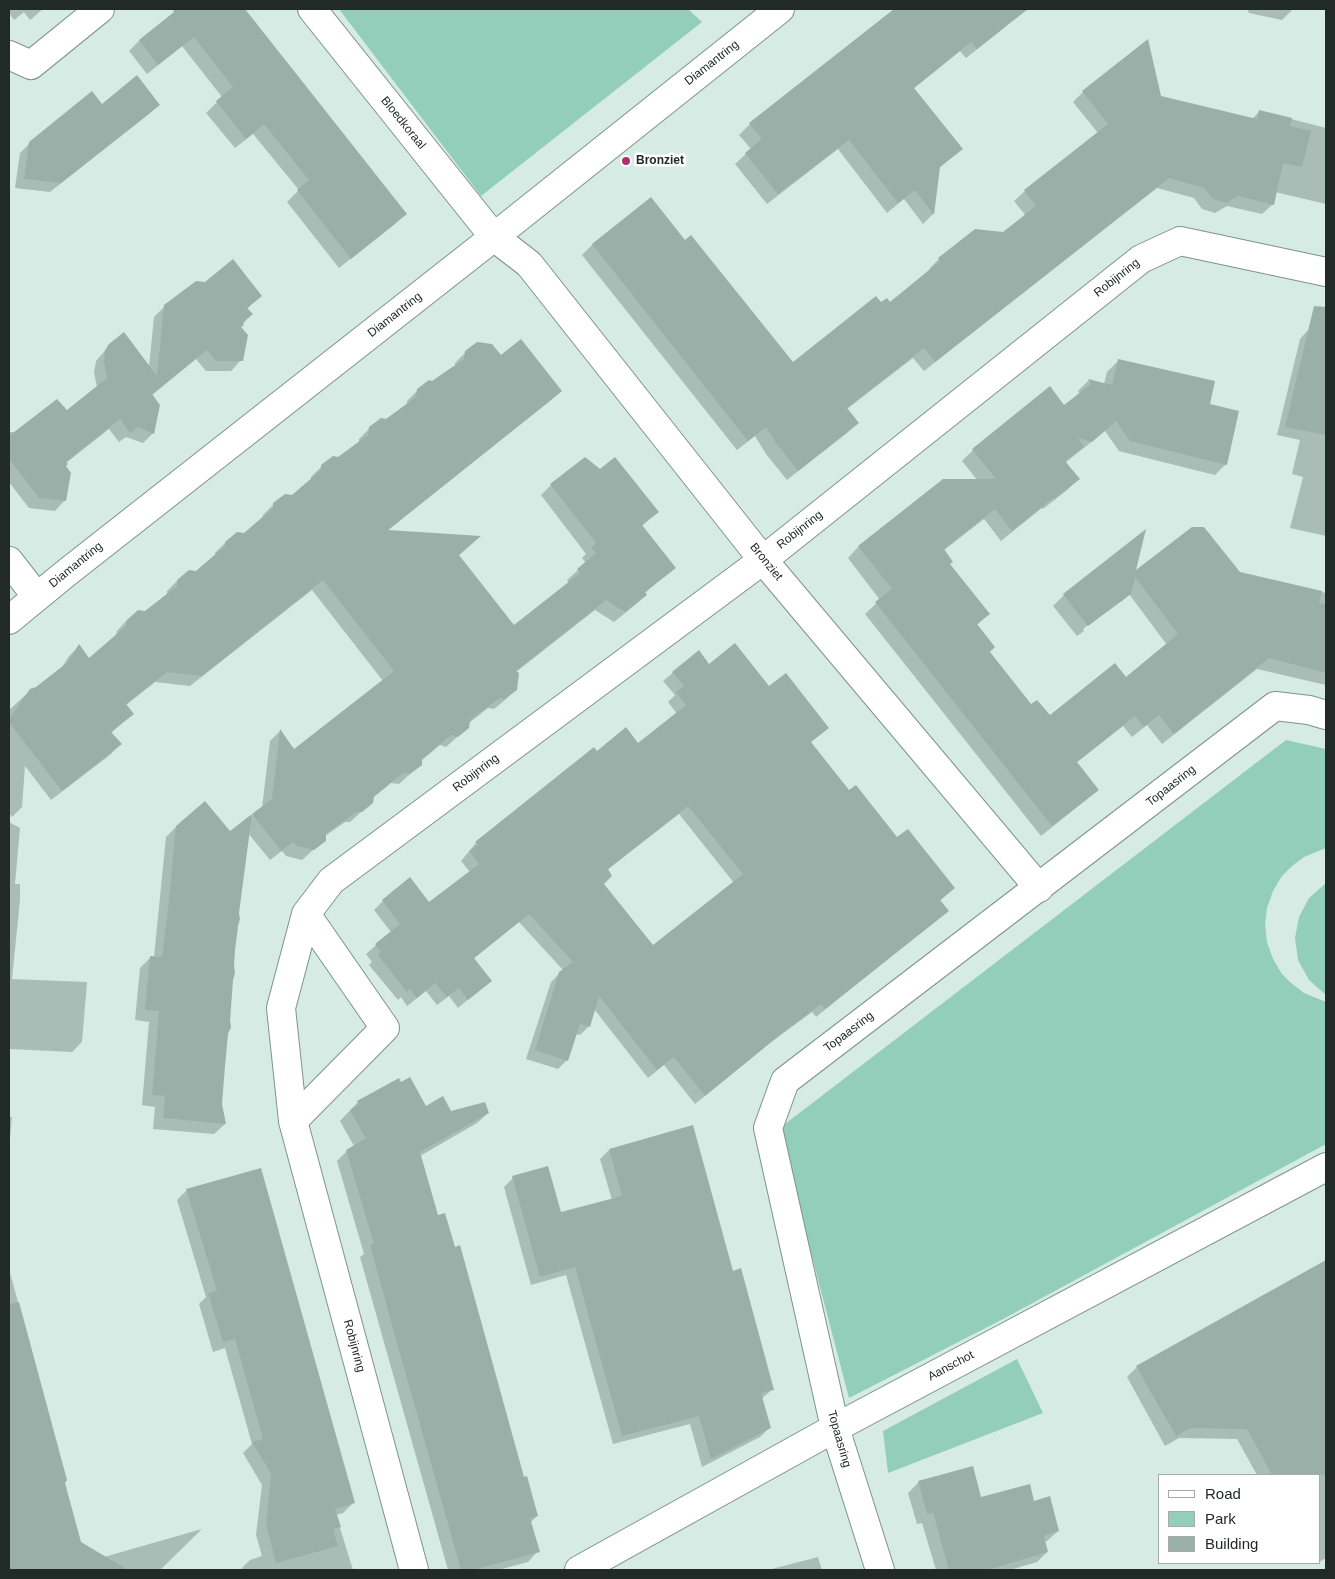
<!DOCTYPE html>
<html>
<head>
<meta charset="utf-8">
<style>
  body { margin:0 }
  #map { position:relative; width:1335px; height:1579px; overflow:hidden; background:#d5ebe4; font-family:Helvetica,sans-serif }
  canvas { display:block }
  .frame { position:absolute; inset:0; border:10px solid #222a27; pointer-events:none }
  .legend { position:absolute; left:1158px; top:1474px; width:162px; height:90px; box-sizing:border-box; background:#fff; border:1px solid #a7aaa9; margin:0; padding:6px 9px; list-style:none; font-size:15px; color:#222a27 }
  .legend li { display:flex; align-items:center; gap:10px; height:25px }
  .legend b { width:25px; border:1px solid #a7aaa9 }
</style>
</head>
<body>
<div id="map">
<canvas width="1335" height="1579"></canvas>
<div class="frame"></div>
<ul class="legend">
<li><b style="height:6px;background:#fff"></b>Road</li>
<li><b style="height:14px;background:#92ceba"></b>Park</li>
<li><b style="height:14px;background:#9aafa8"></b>Building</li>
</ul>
</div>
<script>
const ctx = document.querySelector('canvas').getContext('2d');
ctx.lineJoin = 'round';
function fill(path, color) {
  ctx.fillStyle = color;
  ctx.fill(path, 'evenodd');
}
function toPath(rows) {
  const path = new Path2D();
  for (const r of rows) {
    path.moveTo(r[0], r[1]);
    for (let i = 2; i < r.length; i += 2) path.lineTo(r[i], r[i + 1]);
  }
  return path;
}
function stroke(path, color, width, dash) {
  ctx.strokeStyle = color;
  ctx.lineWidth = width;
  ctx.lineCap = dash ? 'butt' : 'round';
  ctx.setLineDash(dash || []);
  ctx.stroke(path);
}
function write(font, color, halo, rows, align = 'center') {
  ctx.font = font + ' Helvetica,sans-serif';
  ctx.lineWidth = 5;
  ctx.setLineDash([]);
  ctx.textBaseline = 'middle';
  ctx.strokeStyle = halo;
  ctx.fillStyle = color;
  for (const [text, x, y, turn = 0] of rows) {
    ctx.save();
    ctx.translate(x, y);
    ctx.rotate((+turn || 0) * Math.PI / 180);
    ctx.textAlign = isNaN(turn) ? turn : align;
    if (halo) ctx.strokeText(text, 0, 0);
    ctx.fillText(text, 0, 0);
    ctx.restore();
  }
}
fill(toPath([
  [339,9,688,9,702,22,481,196],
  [1286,740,1326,749,1326,848,1304,857,1292,866,1282,876,1273,891,1267,908,1265,925,1267,942,1273,959,1282,974,1290,982,1304,993,1326,1002,1326,1144,1005,1318,849,1398,782,1142,772,1134],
  [1326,883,1326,995,1309,980,1298,960,1295,938,1299,917,1309,898],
  [1017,1359,1043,1413,888,1473,883,1431]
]), '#92ceba');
fill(toPath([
  [9,9,43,9,30,20,24,12,14,20,9,13],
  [180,9,243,9,405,214,395,224,339,268,287,202,299,190,253,134,235,148,206,113,222,97,182,46,147,74,129,51,139,41],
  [896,9,1014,9,1005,16,1010,22,999,32,966,58,960,51,913,89,961,149,938,169,933,214,923,224,904,199,887,213,838,149,767,204,735,164,751,149,739,135,750,124],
  [1247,9,1293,9,1282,20,1249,13],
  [1083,92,1160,97,1252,119,1260,111,1326,128,1326,204,1275,192,1273,204,1262,214,1227,206,1215,213,1202,209,1194,198,1157,188,924,371,913,358,847,409,857,423,847,433,787,480,766,454,755,436,737,450,582,255,592,245,651,199,685,242,793,364,881,304,889,303,930,271,929,269,939,259,1003,234,1026,216,1014,201,1025,191,1098,133,1073,102],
  [158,104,149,114,50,192,15,188,20,153,30,143,102,106],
  [260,296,247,309,251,314,240,328,241,360,231,371,206,371,196,359,151,396,153,433,143,443,126,437,119,442,109,429,66,463,65,500,55,511,29,508,9,482,9,432,16,432,66,412,97,387,94,373,96,361,110,345,149,367,154,317,165,306],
  [1308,330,1326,334,1326,536,1290,528,1303,477,1292,474,1300,440,1277,435,1300,339],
  [466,352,501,357,561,391,550,401,387,531,478,537,458,556,514,627,569,583,567,580,586,563,582,558,586,554,541,495,551,485,657,512,642,526,674,567,645,593,646,595,635,605,614,622,595,610,516,672,516,689,505,700,494,709,488,708,469,723,468,727,446,747,440,745,421,761,421,764,399,784,391,783,373,798,372,802,350,822,345,822,325,836,324,840,302,860,286,856,282,851,270,860,248,833,236,926,221,1104,225,1124,214,1134,153,1129,155,1107,142,1105,149,1022,135,1020,140,968,151,957,154,957,166,837,177,826,230,833,262,808,270,741,280,731,294,751,383,681,312,590,190,686,155,682,125,706,132,714,111,733,120,744,110,755,51,800,25,766,22,807,12,817,9,813,9,710,31,690,36,688,61,669,69,656,79,646,89,659,116,636,117,631,127,620,146,612,167,595,167,591,178,580,196,572,215,556,215,553,226,542,244,534,263,518,263,515,274,504,292,496,311,480,311,477,322,466,339,458,359,443,359,439,370,428,386,420,407,405,407,401,418,390,455,367,455,363],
  [1118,361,1209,405,1226,464,1215,475,1119,451,1105,431,1065,463,1078,479,1067,490,1043,509,1042,508,1001,541,984,519,943,551,949,564,988,614,977,625,988,652,1031,705,1050,717,1126,679,1167,645,1129,594,1121,602,1121,600,1083,629,1084,631,1077,636,1053,606,1064,595,1134,573,1240,573,1326,593,1326,685,1257,669,1162,744,1147,725,1132,737,1123,726,1076,763,1097,789,1086,800,1041,836,865,614,880,600,848,558,858,547,943,481,978,481,962,461,973,450,1050,388,1064,407,1080,394,1078,391,1088,381,1104,384,1107,372],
  [698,652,709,665,769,687,827,727,810,743,849,792,897,839,954,888,940,901,938,919,816,1017,812,1012,770,1043,695,1104,664,1065,648,1078,594,1009,589,1026,580,1035,576,1034,567,1060,558,1069,526,1059,551,982,563,970,519,922,473,959,490,981,458,1008,449,996,437,1005,426,991,407,1006,401,997,398,1000,369,965,372,962,366,954,391,932,374,910,383,901,429,904,470,872,461,861,476,843,596,753,638,745,677,714,668,702,675,695,663,681],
  [679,814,734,883,652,947,602,884,607,870],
  [9,822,20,828,15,884,20,884,20,900,12,979,87,982,82,1042,72,1052,9,1049],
  [358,1102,425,1107,451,1113,488,1113,477,1123,420,1156,437,1217,523,1479,537,1516,530,1523,538,1551,528,1562,498,1570,448,1570,360,1257,364,1254,337,1161,347,1151,354,1146,340,1121],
  [9,1117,12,1117,9,1149],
  [609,1150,732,1272,773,1389,761,1399,769,1428,760,1437,702,1467,690,1424,613,1444,566,1275,531,1285,504,1187,513,1178,560,1213,612,1200,600,1159],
  [187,1190,353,1503,343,1513,336,1515,353,1570,240,1570,250,1560,262,1556,256,1535,262,1485,243,1453,252,1444,225,1348,213,1352,199,1304,206,1297,177,1200],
  [1326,1262,1326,1558,1319,1562,1319,1475,1257,1475,1237,1439,1179,1438,1165,1446,1127,1377,1137,1367],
  [9,1269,66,1480,63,1483,80,1543,104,1557,202,1529,160,1570,9,1570],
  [919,1482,980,1499,1033,1502,1058,1531,1047,1541,1044,1542,1047,1552,1037,1562,1010,1570,936,1570,922,1523,917,1524,908,1493],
  [818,1557,822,1570,768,1570]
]), '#0003');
fill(toPath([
  [172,9,245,9,407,214,351,259,297,190,309,180,264,124,246,139,216,101,233,87,194,37,158,65,139,40,174,12],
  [894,9,1028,9,977,49,971,42,914,88,963,149,940,167,934,215,915,190,898,203,849,140,778,194,745,153,762,139,749,123],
  [1148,39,1161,96,1257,119,1259,110,1292,118,1290,126,1311,131,1302,167,1283,163,1274,205,1238,196,1226,203,1213,199,1204,188,1169,178,935,362,924,348,847,408,859,423,798,471,776,443,766,427,748,441,592,244,651,197,685,240,691,235,793,362,876,296,881,302,887,298,890,302,940,261,938,258,975,229,1003,232,1036,206,1024,190,1108,124,1082,91],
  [137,75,160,105,61,183,24,179,29,142,92,91,102,104],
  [233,259,262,296,247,308,253,314,242,323,244,325,241,327,248,335,243,361,216,361,207,350,152,394,160,405,154,434,138,427,130,433,120,419,66,462,68,464,66,466,71,473,66,501,39,498,9,459,9,436,57,399,67,410,107,378,104,362,105,350,109,344,124,332,157,376,164,305,196,281,205,282],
  [1314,306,1326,307,1326,435,1285,427],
  [521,339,562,391,388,530,481,536,459,555,514,625,580,573,577,569,596,553,591,547,596,543,550,484,585,457,600,469,615,457,659,512,642,525,676,568,645,592,647,595,625,612,606,600,516,671,519,673,517,690,505,699,500,698,470,720,469,728,458,737,451,735,422,759,422,765,410,774,403,773,374,796,373,803,362,812,356,812,326,834,326,841,314,850,297,846,293,842,281,851,252,814,272,799,280,729,294,749,394,671,323,580,202,676,167,672,126,704,134,714,111,732,122,744,62,791,9,722,9,719,30,689,36,687,68,662,79,644,89,658,126,626,127,620,138,610,145,611,177,586,177,580,189,570,196,571,225,546,225,542,237,532,244,533,273,508,273,503,285,494,292,495,321,470,321,465,333,456,338,457,368,435,369,427,381,418,386,419,416,397,417,389,429,380,432,381,464,359,465,351,477,342,492,344,501,355],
  [1118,359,1215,381,1210,404,1239,411,1227,465,1130,441,1116,421,1092,442,1078,438,1084,447,1065,461,1080,479,1054,499,1053,498,1012,531,995,509,944,549,953,562,950,564,990,614,977,624,995,647,990,652,1031,704,1037,700,1050,715,1115,663,1126,677,1178,634,1135,577,1131,594,1088,626,1063,594,1146,529,1136,570,1192,527,1204,527,1240,572,1322,591,1319,603,1326,604,1326,673,1269,658,1174,734,1159,715,1144,727,1135,716,1077,762,1099,790,1052,826,875,602,892,589,858,546,943,479,996,479,972,449,1050,386,1064,405,1091,384,1088,379,1112,385],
  [735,643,769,686,786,673,829,728,811,742,849,790,856,785,897,837,908,829,955,888,940,900,949,911,825,1009,821,1004,781,1034,705,1096,674,1057,657,1070,599,996,590,1027,580,1024,568,1061,535,1050,559,972,573,962,529,914,474,958,492,981,468,1000,459,988,447,997,435,983,417,998,410,989,407,992,378,955,381,952,375,944,400,924,382,900,410,877,429,902,479,864,469,851,478,845,475,842,594,747,597,751,626,727,638,743,686,705,676,692,684,686,672,672,699,650,709,664],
  [688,806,743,874,653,945,604,884,612,876,608,869],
  [205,801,230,831,252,814,239,913,240,919,238,926,235,950,234,966,235,973,233,980,230,1021,231,1027,228,1034,225,1066,222,1104,226,1124,163,1118,165,1096,152,1095,159,1011,145,1010,150,956,162,957,169,900,176,826],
  [410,1077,426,1106,443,1096,451,1111,485,1102,489,1113,420,1152,438,1215,445,1213,455,1247,460,1245,524,1477,527,1476,538,1516,530,1518,540,1552,473,1570,461,1570,395,1336,370,1245,374,1244,346,1150,368,1137,365,1137,350,1110,359,1104,357,1101,399,1078,401,1082],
  [693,1125,733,1271,741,1268,774,1390,761,1393,771,1428,711,1459,699,1416,622,1436,575,1267,540,1277,512,1176,548,1166,561,1212,622,1196,609,1149],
  [261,1168,355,1503,335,1509,341,1527,333,1529,338,1546,276,1563,266,1524,271,1474,252,1442,263,1439,235,1339,223,1342,208,1293,217,1291,186,1189],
  [1326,1260,1326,1475,1272,1475,1247,1429,1191,1428,1176,1436,1136,1366],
  [19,1302,67,1480,65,1483,81,1542,128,1570,9,1570,9,1304],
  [973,1466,981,1497,1030,1484,1034,1501,1050,1496,1059,1531,1044,1536,1048,1552,987,1570,949,1570,933,1513,927,1514,918,1481]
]), '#9aafa8');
const minor = toPath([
  [312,9,494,237,529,264,763,560,1039,888],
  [9,55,31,65,100,9],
  [9,561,37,597],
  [9,620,65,574,494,237,780,9],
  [293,1121,385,1028,306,914],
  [414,1570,293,1121,281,1008,306,914,331,881,763,560,1141,259,1180,241,1326,272],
  [579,1570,835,1428,1326,1167],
  [880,1570,835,1428,768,1128,785,1081,1275,706,1309,710,1326,715]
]);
stroke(minor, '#7f938c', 30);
stroke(minor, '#fff', 28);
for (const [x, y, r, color] of [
  [626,161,5,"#b02c73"]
]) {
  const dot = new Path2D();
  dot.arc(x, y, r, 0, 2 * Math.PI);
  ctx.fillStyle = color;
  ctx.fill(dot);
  stroke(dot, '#fff', 2);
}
write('12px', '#222a27', '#fff', [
  ["Diamantring",712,63,-38],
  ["Bloedkoraal",403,123,51],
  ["Robijnring",1117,278,-38],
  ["Diamantring",395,315,-38],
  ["Robijnring",800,530,-38],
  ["Bronziet",766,562,51],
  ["Diamantring",76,565,-39],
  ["Robijnring",476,773,-37],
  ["Topaasring",1171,786,-38],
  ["Topaasring",849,1032,-37],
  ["Robijnring",354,1346,75],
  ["Aanschot",951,1366,-28],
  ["Topaasring",839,1439,74]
]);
write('bold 12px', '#222a27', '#fff', [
  ["Bronziet",636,161]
], 'left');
</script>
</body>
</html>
